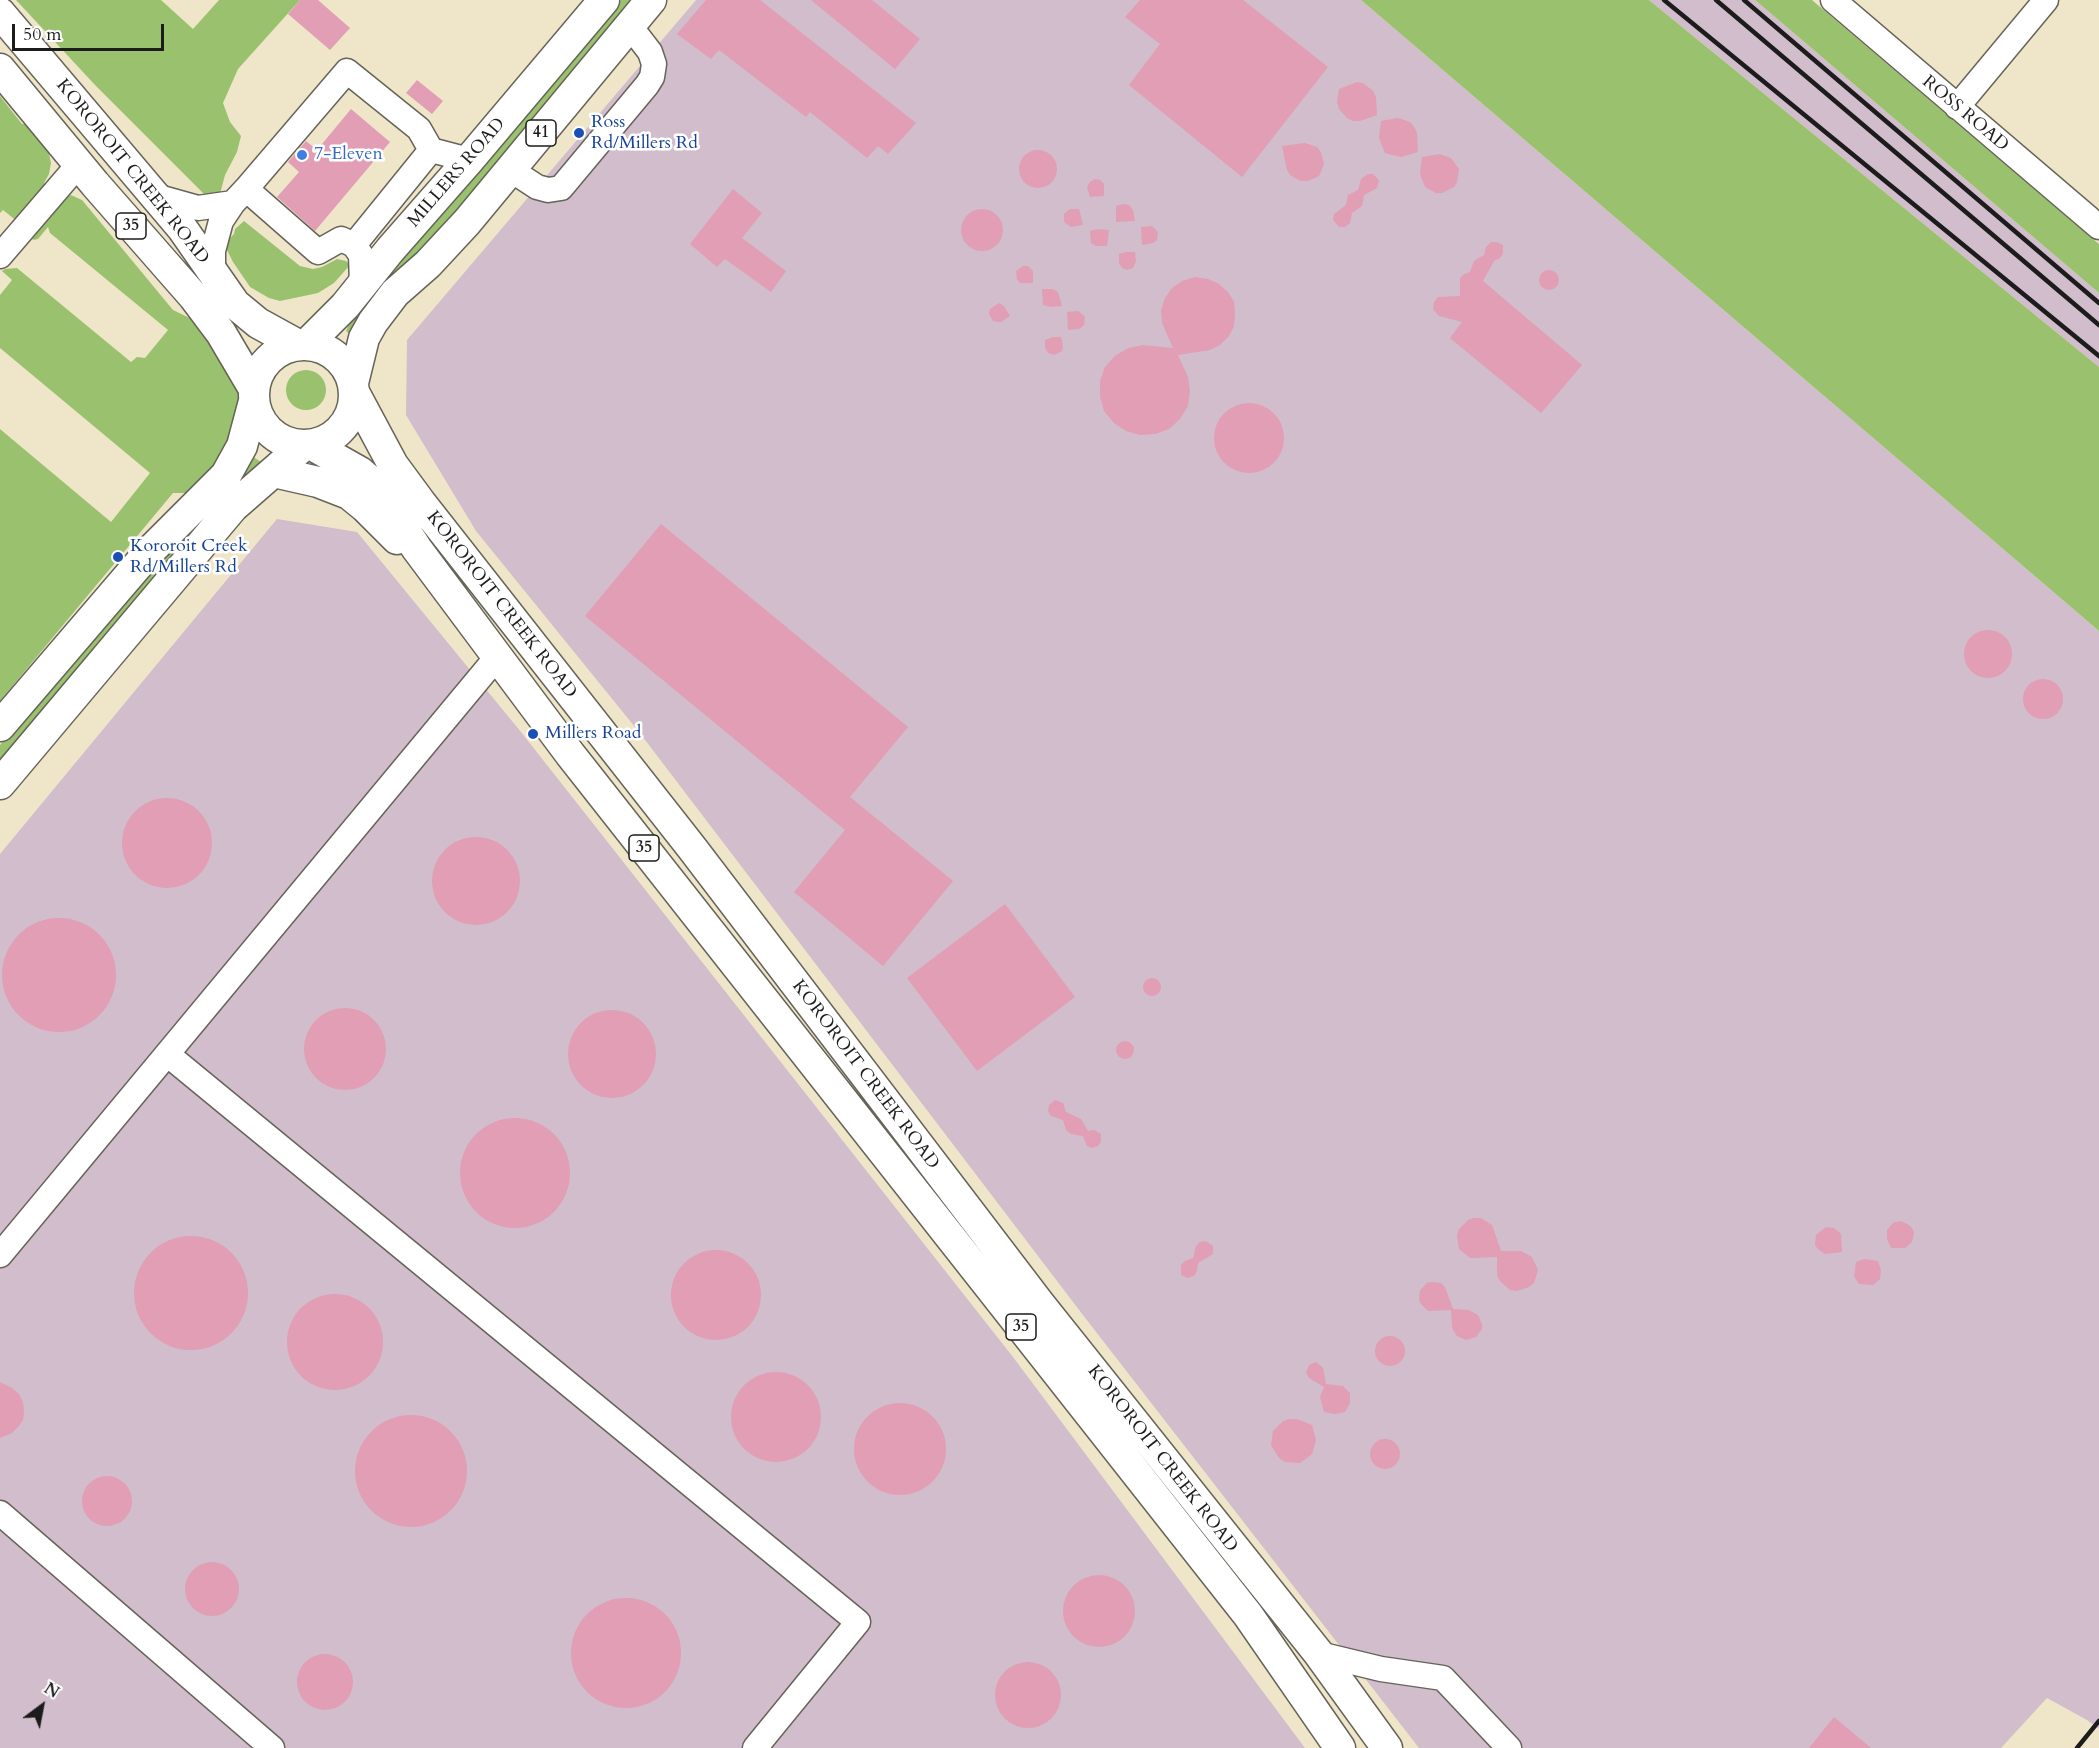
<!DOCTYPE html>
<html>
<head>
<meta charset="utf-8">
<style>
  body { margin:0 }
  #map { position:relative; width:2099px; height:1748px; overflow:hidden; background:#efe6c9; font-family:Cardo,serif }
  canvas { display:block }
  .north { position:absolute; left:12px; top:1676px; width:60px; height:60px; -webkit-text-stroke:4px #fff; paint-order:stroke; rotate:32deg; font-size:16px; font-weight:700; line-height:24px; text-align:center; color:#1c1c1c }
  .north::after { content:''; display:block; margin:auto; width:21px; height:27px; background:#1c1c1c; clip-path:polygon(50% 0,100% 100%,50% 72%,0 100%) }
  .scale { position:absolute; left:12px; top:24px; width:152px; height:27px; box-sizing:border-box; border:3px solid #1c1c1c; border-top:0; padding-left:8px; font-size:18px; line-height:21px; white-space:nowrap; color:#1c1c1c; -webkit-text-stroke:4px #fff; paint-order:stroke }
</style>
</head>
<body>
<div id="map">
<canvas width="2099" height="1748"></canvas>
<div class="north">N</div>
<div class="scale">50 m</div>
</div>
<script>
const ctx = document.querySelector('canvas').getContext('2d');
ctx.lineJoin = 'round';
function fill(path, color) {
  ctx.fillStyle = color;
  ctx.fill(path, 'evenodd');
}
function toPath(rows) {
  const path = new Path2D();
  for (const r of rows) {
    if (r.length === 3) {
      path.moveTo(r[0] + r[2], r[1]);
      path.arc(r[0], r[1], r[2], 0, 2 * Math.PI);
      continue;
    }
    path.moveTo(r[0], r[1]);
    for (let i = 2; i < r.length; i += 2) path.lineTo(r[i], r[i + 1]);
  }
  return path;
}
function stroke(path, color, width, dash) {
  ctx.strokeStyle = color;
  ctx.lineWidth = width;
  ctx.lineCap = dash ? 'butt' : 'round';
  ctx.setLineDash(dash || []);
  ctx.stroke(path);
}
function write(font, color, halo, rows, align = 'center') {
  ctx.font = font + ' Cardo,serif';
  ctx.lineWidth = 5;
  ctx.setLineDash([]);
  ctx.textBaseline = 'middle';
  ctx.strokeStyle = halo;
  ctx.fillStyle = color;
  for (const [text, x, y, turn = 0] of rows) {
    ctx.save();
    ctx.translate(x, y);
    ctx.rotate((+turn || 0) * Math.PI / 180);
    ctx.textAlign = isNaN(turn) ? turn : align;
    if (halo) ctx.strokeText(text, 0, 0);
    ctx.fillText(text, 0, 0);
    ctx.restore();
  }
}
fill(toPath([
  [696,0,1361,0,2099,631,2099,1729,2087,1720,2047,1698,2001,1748,1419,1748,1086,1319,639,732,476,531,406,415,407,340],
  [1649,0,1755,0,2099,293,2099,367],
  [277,519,357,532,521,732,1013,1357,1305,1748,0,1748,0,854]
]), '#d1bdcb');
fill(toPath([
  [16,0,161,0,193,29,219,0,300,0,238,69,223,103,230,122,241,136,237,152,225,175,220,194,209,199,95,85],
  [621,0,637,0,354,338,346,331,353,316,458,196],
  [1361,0,1649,0,2099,367,2099,631],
  [1755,0,1812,0,2099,244,2099,293],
  [0,96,22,124,32,124,47,144,51,163,49,174,44,183,61,201,71,195,82,200,173,310,198,322,238,387,239,405,234,435,219,466,188,493,173,493,0,701,0,429,111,522,150,473,0,348,0,295,12,280,2,271,5,269,17,268,131,362,137,357,145,358,168,330,50,233,48,227,38,239,34,240,32,239,32,233,3,210,0,213],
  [244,221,300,266,313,269,322,267,337,259,346,261,350,265,334,283,318,293,280,301,269,298,250,287,233,262,226,248,228,240,234,234,235,229],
  [306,390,20],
  [252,456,261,462,0,767,0,745,94,632]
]), '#9ac26e');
fill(toPath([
  [300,0,318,0,350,28,330,50,288,14],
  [706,0,760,0,916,123,888,154,878,146,867,158,810,112,806,117,719,50,711,59,677,34],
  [811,0,872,0,920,39,895,69],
  [1140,0,1243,0,1328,67,1242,177,1129,85,1160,44,1125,17],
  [417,80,443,101,432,114,406,93],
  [1357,82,1363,83,1373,91,1376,97,1377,115,1360,121,1353,121,1347,118,1339,109,1337,102,1339,89],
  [351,109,390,142,315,231,277,197,299,172,288,162,306,141,317,150],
  [1398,118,1410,122,1414,127,1417,133,1418,152,1401,157,1385,153,1379,138,1381,121],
  [1305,143,1317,147,1321,152,1324,164,1319,176,1308,181,1301,181,1290,175,1287,170,1282,146],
  [1038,169,19],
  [1440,154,1451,158,1459,169,1457,182,1454,187,1442,193,1436,193,1425,187,1420,174,1422,157],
  [1368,174,1373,174,1379,180,1377,188,1364,195,1362,206,1352,213,1350,223,1345,227,1339,227,1333,220,1334,214,1346,205,1348,195,1358,190,1361,179],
  [1095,179,1100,180,1104,184,1104,196,1090,197,1087,187,1090,182],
  [733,189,762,213,742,238,786,271,771,292,725,259,717,267,690,244],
  [1123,204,1129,205,1133,210,1135,221,1116,222,1116,206],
  [1070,209,1079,209,1083,225,1071,227,1064,222,1064,214],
  [982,230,21],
  [1152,226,1158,232,1157,240,1153,243,1142,245,1141,227],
  [1098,229,1109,230,1107,246,1096,246,1091,243,1090,231],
  [1491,242,1496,242,1503,245,1503,253,1500,258,1494,261,1483,281,1582,365,1541,413,1450,338,1462,322,1439,316,1433,309,1434,302,1438,297,1460,296,1460,278,1464,274,1470,272,1474,261,1484,255,1486,247],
  [1126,252,1135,252,1136,261,1133,268,1127,270,1122,268,1119,263,1119,254],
  [1023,266,1028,266,1033,271,1033,283,1020,283,1017,279,1016,271],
  [1549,280,10],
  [1195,277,1208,279,1219,284,1228,292,1234,302,1235,314,1234,326,1229,336,1220,345,1210,350,1178,355,1188,377,1190,391,1188,406,1180,419,1169,429,1155,434,1140,435,1126,431,1114,423,1104,411,1100,396,1100,381,1105,367,1115,356,1128,348,1143,345,1173,348,1162,323,1161,310,1165,298,1172,288,1182,281],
  [1042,289,1053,289,1058,292,1062,306,1051,307,1043,305],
  [999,303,1004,306,1010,316,1001,322,993,321,989,314,990,309],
  [1078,311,1085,317,1084,325,1079,329,1068,330,1067,312],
  [1053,337,1061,337,1063,346,1062,351,1054,355,1048,353,1045,348,1045,340],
  [1249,438,35],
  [661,524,908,727,850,797,953,881,883,966,794,892,845,830,585,616],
  [1988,654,24],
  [2043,699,20],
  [167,843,45],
  [476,881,44],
  [1005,904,1075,997,977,1071,907,978],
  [59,975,57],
  [1152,987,9],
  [345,1049,41],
  [612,1054,44],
  [1125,1050,9],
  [1055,1100,1063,1103,1066,1112,1081,1119,1088,1131,1094,1130,1101,1134,1101,1142,1098,1146,1092,1148,1087,1146,1083,1136,1071,1134,1066,1130,1063,1120,1051,1116,1048,1111,1049,1105],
  [515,1173,55],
  [1474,1218,1481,1218,1492,1225,1501,1251,1521,1251,1532,1257,1538,1270,1534,1283,1529,1287,1517,1291,1510,1290,1500,1281,1497,1275,1497,1257,1470,1258,1459,1249,1457,1236,1459,1229,1468,1220],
  [1901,1221,1909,1225,1912,1228,1914,1233,1912,1242,1905,1248,1891,1248,1887,1239,1887,1230,1893,1223],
  [1826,1227,1834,1228,1841,1234,1842,1252,1825,1254,1818,1249,1815,1245,1816,1235],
  [191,1293,57],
  [1206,1241,1213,1246,1213,1254,1198,1263,1197,1271,1194,1276,1188,1278,1181,1275,1181,1265,1185,1261,1193,1258,1196,1246,1200,1242],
  [716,1295,45],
  [1864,1259,1878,1261,1881,1270,1880,1279,1873,1285,1859,1284,1854,1276,1856,1262],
  [1431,1282,1441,1283,1445,1287,1453,1309,1469,1310,1478,1315,1482,1324,1482,1329,1476,1337,1466,1340,1457,1336,1452,1328,1451,1310,1428,1311,1421,1304,1419,1300,1420,1290,1427,1283],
  [335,1342,48],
  [1390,1351,15],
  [1316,1362,1323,1368,1326,1384,1343,1386,1350,1393,1350,1403,1345,1412,1335,1414,1324,1412,1320,1397,1324,1387,1309,1378,1306,1373,1309,1365],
  [776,1417,45],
  [0,1382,12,1388,19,1394,23,1402,24,1411,23,1420,18,1427,12,1433,0,1438],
  [900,1449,46],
  [411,1471,56],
  [1290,1419,1297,1419,1312,1425,1316,1440,1312,1454,1300,1463,1285,1462,1279,1458,1271,1445,1273,1431,1283,1421],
  [1385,1454,15],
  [107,1501,25],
  [212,1589,27],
  [1099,1611,36],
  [626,1653,55],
  [325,1682,28],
  [1028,1695,33],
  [1834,1717,1871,1748,1809,1748]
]), '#e19eb5');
const minor = toPath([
  [1833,0,2099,227],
  [1957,107,2046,0],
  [511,170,537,187,548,190,561,188,647,85,652,77,654,64,650,52,630,26],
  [155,196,198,208,233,203],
  [354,245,431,150],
  [0,256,79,164],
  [213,270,213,251,221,221,233,203,246,189],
  [362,285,361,255,354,245,341,239,318,252,246,189,347,71,419,129,431,150,469,160],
  [167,1054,858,1622,755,1748],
  [0,1255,497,657],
  [0,1513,272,1748],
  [1319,1654,1381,1669,1443,1678,1509,1748]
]);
const major = toPath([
  [0,13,182,228,235,304,258,323,298,345],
  [0,69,95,184,194,297,221,333,254,389],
  [307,344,345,306,390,250,469,160,604,0],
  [304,395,50],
  [353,383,364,338,373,322,395,293,428,264,467,222,651,0],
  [355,394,393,465,421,503,692,848,1039,1303,1319,1654,1387,1748],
  [312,445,360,472,377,487,417,549,570,754,1248,1615,1340,1748],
  [274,472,318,482,349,494,365,507,397,539],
  [0,726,150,551,226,475,242,446,254,401],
  [0,784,233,507,304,445]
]);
stroke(minor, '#666359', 27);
stroke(major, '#666359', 33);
stroke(minor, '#fff', 24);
stroke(major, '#fff', 30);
stroke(toPath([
  [1664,0,2099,356],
  [1716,0,2099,325],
  [1744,0,2099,303],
  [2077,1748,2099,1721]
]), '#1c1c1c', 4.5);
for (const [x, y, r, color] of [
  [579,133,6,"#1a4fb4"],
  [302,155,6,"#3f7fe0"],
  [118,557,6,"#1a4fb4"],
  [533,734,6,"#1a4fb4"]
]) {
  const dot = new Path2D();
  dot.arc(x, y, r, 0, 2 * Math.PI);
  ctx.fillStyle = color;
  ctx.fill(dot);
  stroke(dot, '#fff', 2);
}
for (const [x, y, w] of [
  [541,133,30],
  [131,226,30],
  [644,848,30],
  [1021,1327,30]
]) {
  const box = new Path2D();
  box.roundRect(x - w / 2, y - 13, w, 26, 4.5);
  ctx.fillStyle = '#fff';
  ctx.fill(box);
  stroke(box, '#1c1c1c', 1.5);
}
write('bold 16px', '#1c1c1c', null, [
  ["41",541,133],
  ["35",131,226],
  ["35",644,848],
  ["35",1021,1327]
]);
write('18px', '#1c1c1c', '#fff', [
  ["ROSS ROAD",1965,114,40],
  ["KOROROIT CREEK ROAD",132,172,51],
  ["MILLERS ROAD",457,173,-49],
  ["KOROROIT CREEK ROAD",501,605,52],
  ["KOROROIT CREEK ROAD",865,1075,53],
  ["KOROROIT CREEK ROAD",1162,1459,52]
]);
write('18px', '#164399', '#fff', [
  ["Ross",591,123],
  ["Rd/Millers Rd",591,144],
  ["Kororoit Creek",130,547],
  ["Rd/Millers Rd",130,568],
  ["Millers Road",545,734]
], 'left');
write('18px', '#366cbe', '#fff', [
  ["7-Eleven",314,155]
], 'left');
</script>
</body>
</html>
